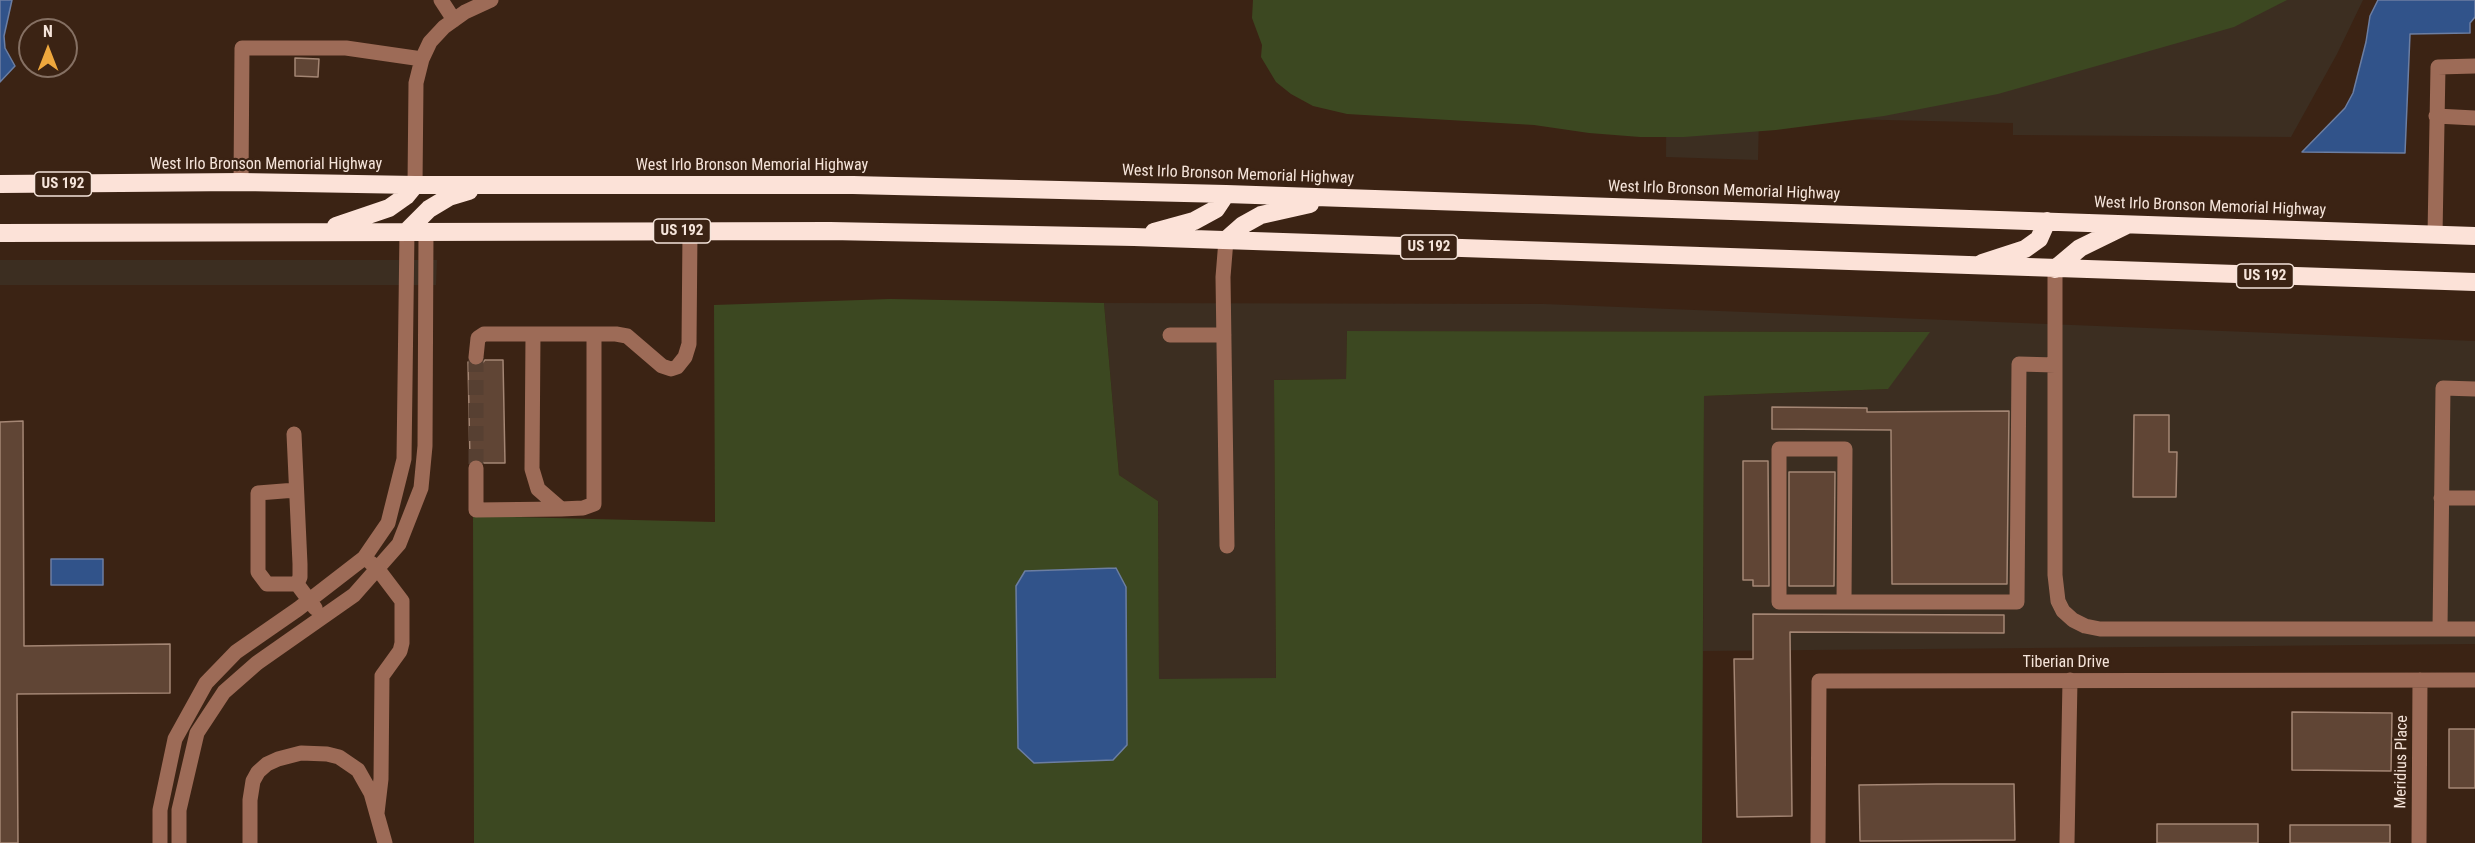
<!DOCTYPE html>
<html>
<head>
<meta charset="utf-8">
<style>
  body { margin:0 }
  #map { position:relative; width:2475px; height:843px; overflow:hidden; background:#3b2314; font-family:"Roboto Condensed",sans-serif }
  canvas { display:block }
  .north { position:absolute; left:18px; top:18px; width:60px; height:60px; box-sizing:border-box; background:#3b2314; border:2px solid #857063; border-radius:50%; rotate:0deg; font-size:16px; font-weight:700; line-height:24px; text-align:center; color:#f5e4da }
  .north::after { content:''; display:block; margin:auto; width:21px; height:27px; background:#eea73d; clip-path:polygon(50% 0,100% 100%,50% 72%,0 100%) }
</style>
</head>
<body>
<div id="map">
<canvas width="2475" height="843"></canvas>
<div class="north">N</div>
</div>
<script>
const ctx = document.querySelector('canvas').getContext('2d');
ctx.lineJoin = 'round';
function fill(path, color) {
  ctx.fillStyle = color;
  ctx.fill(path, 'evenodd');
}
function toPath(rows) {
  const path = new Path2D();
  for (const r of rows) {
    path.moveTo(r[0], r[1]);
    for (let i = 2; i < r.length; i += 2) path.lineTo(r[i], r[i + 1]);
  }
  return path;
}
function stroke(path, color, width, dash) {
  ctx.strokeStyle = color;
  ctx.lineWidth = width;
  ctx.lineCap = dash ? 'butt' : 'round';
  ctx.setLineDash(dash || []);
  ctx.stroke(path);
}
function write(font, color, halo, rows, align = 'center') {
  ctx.font = font + ' "Roboto Condensed",sans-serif';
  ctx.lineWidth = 4.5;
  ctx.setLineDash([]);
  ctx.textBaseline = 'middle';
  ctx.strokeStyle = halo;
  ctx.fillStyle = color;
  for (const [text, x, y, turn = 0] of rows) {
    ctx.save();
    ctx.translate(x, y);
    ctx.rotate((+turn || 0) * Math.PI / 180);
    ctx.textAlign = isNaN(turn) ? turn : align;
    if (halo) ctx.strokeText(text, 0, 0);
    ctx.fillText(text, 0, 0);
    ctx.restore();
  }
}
fill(toPath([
  [1667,0,2363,0,2337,54,2291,137,2013,135,2013,123,1759,117,1758,160,1666,157],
  [0,260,437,260,436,285,0,285],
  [1104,303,1544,304,2475,341,2475,644,1703,651,1704,396,1887,389,1929,332,1347,331,1346,379,1274,380,1276,679,1159,679,1158,501,1119,475]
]), '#3c2e21');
fill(toPath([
  [1253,0,2287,0,2234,27,1998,94,1884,116,1776,130,1684,137,1640,137,1589,133,1534,125,1347,114,1313,106,1291,94,1276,82,1261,57,1262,45,1252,18],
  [890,299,1104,303,1119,475,1158,501,1159,679,1276,678,1274,380,1346,379,1347,331,1930,332,1888,389,1704,396,1702,843,474,843,473,516,715,522,714,305]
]), '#3c4821');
const water = toPath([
  [0,0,12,0,4,36,5,48,15,66,0,82,0,0],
  [2378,0,2475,0,2475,17,2470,23,2470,33,2410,34,2405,153,2302,152,2345,108,2353,93,2366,42,2370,16,2378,0],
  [51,559,103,559,103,585,51,585,51,559],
  [1116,568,1126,587,1127,745,1113,760,1034,763,1018,748,1016,586,1025,571,1116,568]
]);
fill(water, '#31538a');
stroke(water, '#6c7ea2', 1.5);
const building = toPath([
  [295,58,319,59,318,77,295,76,295,58],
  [485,360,503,360,505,463,484,463,477,458,470,461,468,362,476,367,480,366,485,360],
  [1772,407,1867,408,1867,412,2009,411,2007,584,1892,584,1891,430,1772,429,1772,407],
  [2134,415,2169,415,2169,452,2177,452,2176,497,2133,497,2134,415],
  [23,421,24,646,170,644,170,693,17,694,18,843,0,843,0,422,23,421],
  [1743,461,1768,461,1769,586,1753,586,1753,580,1743,580,1743,461],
  [1789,472,1835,472,1834,586,1789,586,1789,472],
  [1753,614,2004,615,2004,633,1790,632,1792,816,1737,817,1734,659,1753,659,1753,614],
  [2292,712,2392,713,2391,771,2292,770,2292,712],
  [2449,729,2475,729,2475,788,2449,788,2449,729],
  [1937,784,2014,784,2015,840,1860,841,1859,785,1937,784],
  [2157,824,2258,824,2258,843,2157,843,2157,824],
  [2290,825,2390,825,2390,843,2290,843,2290,825]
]);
fill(building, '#604535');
stroke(building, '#a48674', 1.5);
stroke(toPath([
  [476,357,476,468]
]), '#574032', 15, [15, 8]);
stroke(toPath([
  [441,0,454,20],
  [2436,116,2475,118],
  [241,182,242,48,346,48,422,59],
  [415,185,416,83,422,59,430,42,444,27,465,12,491,0],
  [2435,235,2438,67,2475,66],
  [1226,240,1223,277,1227,546],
  [2055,269,2055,575,2058,601,2063,611,2073,620,2085,626,2100,629,2475,629],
  [594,334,594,504,583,508,561,509,538,489,532,469,533,334,616,334,627,336,662,366,671,369,677,367,685,357,689,344,690,231],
  [1170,335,1224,335],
  [476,357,478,338,484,334,533,334],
  [294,434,300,564,300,577,297,584,315,608],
  [476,468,476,510,561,509],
  [296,490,258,493,258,572,267,584,297,584],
  [2441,498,2475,498],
  [371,563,377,568,402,601,402,643,400,651,382,676,381,779,377,813],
  [1844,602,1845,449,1779,449,1779,602,2017,602,2019,364,2055,365],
  [2440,629,2443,388,2475,389],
  [160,843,160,810,175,739,206,683,236,652,298,609,364,558,388,523,404,459,407,231],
  [179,843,179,810,197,733,224,692,257,663,354,595,399,544,421,488,425,446,426,231],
  [250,843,250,800,253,781,258,772,267,764,278,759,301,753,327,754,339,757,358,770,371,793,385,843],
  [1818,843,1819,681,2475,680],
  [2067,843,2070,680],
  [2419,843,2420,680]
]), '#9d6b57', 15);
stroke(toPath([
  [0,184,241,182,415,185,853,185,1226,194,2475,236],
  [336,226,389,208,406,196,415,185],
  [407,231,429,209,449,197,469,191],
  [1154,232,1194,221,1216,209,1226,194],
  [0,233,830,231,1134,237,2475,282],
  [1226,240,1243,225,1261,215,1310,204],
  [1982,263,2025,249,2039,239,2047,221],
  [2055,269,2080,248,2127,225]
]), '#fce2d8', 18);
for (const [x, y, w] of [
  [63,184,57],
  [682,231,57],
  [1429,247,57],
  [2265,276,57]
]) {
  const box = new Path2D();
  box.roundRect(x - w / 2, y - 12, w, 24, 4.5);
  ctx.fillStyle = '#3b2314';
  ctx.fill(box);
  stroke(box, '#f5e4da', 1.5);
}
write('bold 15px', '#f5e4da', null, [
  ["US 192",63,184],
  ["US 192",682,231],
  ["US 192",1429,247],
  ["US 192",2265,276]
]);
write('16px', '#f5e4da', '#3b2314', [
  ["West Irlo Bronson Memorial Highway",266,165],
  ["West Irlo Bronson Memorial Highway",752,166],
  ["West Irlo Bronson Memorial Highway",1238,175,2],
  ["West Irlo Bronson Memorial Highway",1724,191,2],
  ["West Irlo Bronson Memorial Highway",2210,207,2],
  ["Tiberian Drive",2066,663],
  ["Meridius Place",2402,762,-89]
]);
</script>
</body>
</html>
